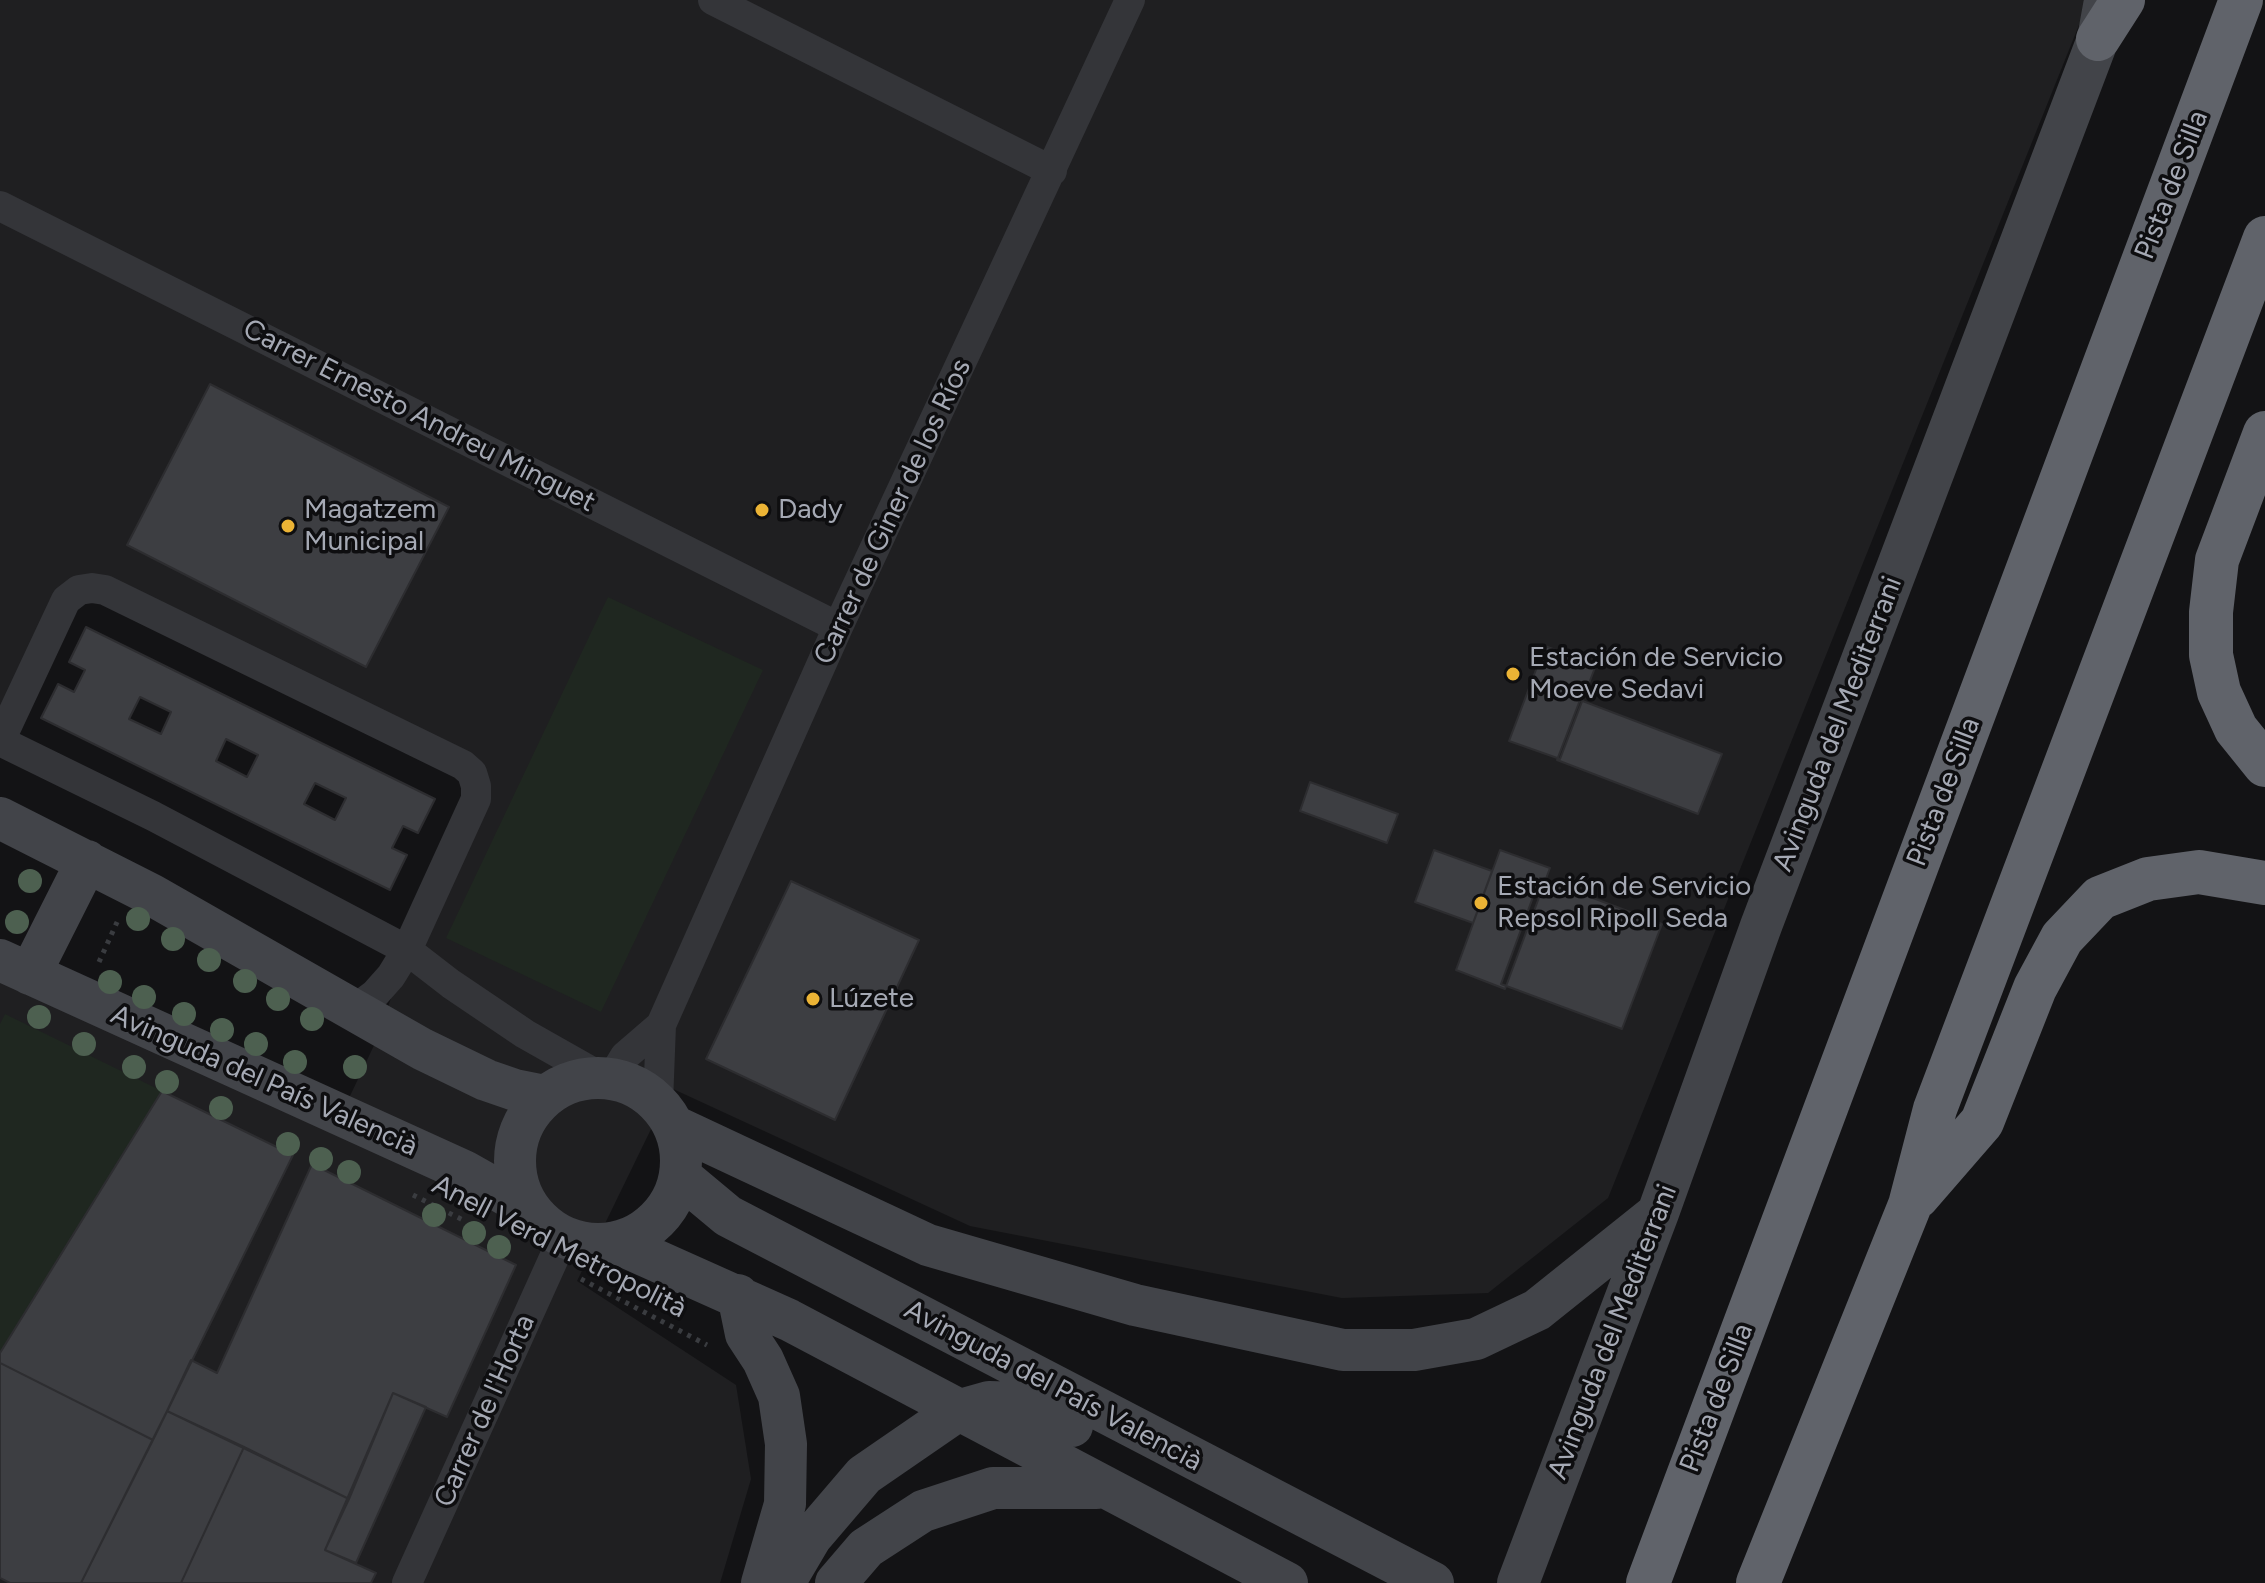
<!DOCTYPE html>
<html>
<head>
<meta charset="utf-8">
<style>
  body { margin:0 }
  canvas { display:block; background:#131315 }
</style>
</head>
<body>
<canvas width="2265" height="1583"></canvas>
<script>
const ctx = document.querySelector('canvas').getContext('2d');
ctx.lineJoin = 'round';
function fill(path, color) {
  ctx.fillStyle = color;
  ctx.fill(path, 'evenodd');
}
function toPath(rows) {
  const path = new Path2D();
  for (const r of rows) {
    if (r.length === 3) {
      path.moveTo(r[0] + r[2], r[1]);
      path.arc(r[0], r[1], r[2], 0, 2 * Math.PI);
      continue;
    }
    path.moveTo(r[0], r[1]);
    for (let i = 2; i < r.length; i += 2) path.lineTo(r[i], r[i + 1]);
  }
  return path;
}
function stroke(path, color, width, dash) {
  ctx.strokeStyle = color;
  ctx.lineWidth = width;
  ctx.lineCap = dash ? 'butt' : 'round';
  ctx.setLineDash(dash || []);
  ctx.stroke(path);
}
function write(font, color, halo, rows, align = 'center') {
  ctx.font = font + ' Figtree,sans-serif';
  ctx.lineWidth = 7;
  ctx.setLineDash([]);
  ctx.textBaseline = 'middle';
  ctx.strokeStyle = halo;
  ctx.fillStyle = color;
  for (const [text, x, y, turn = 0] of rows) {
    ctx.save();
    ctx.translate(x, y);
    ctx.rotate((+turn || 0) * Math.PI / 180);
    ctx.textAlign = isNaN(turn) ? turn : align;
    if (halo) ctx.strokeText(text, 0, 0);
    ctx.fillText(text, 0, 0);
    ctx.restore();
  }
}
fill(toPath([
  [0,0,2089,0,1608,1198,1488,1293,1342,1298,970,1226,671,1088,577,1281,736,1385,751,1479,720,1583,0,1583,0,959,341,1115,378,1037,407,950,476,786,79,590,0,741]
]), '#1f1f21');
fill(toPath([
  [608,597,763,670,601,1012,446,938],
  [5,1014,162,1091,0,1352,0,1024]
]), '#1f2720');
const building = toPath([
  [210,384,449,507,366,667,127,545,210,384],
  [86,627,435,799,418,833,403,826,392,848,407,855,390,890,41,718,58,684,74,692,85,670,69,662,86,627],
  [140,697,171,712,161,734,129,719,140,697],
  [226,739,258,755,247,777,216,761,226,739],
  [315,783,346,798,335,820,304,804,315,783],
  [1545,646,1596,665,1560,759,1509,741,1545,646],
  [1580,700,1722,754,1698,814,1557,760,1580,700],
  [1310,782,1398,814,1387,843,1300,811,1310,782],
  [1434,850,1492,871,1473,923,1415,902,1434,850],
  [1500,850,1550,868,1505,989,1456,970,1500,850],
  [1540,878,1662,924,1622,1029,1501,984,1540,878],
  [791,881,919,940,835,1120,706,1059,791,881],
  [162,1091,293,1155,153,1440,0,1363,0,1353,162,1091],
  [312,1164,516,1265,447,1417,393,1393,349,1499,167,1411,191,1360,217,1373,312,1164],
  [0,1363,153,1440,81,1583,10,1583,0,1578,0,1363],
  [393,1393,426,1407,356,1563,325,1550,393,1393],
  [167,1411,244,1447,181,1583,81,1583,167,1411],
  [244,1447,349,1499,325,1550,376,1573,371,1583,181,1583,244,1447]
]);
fill(building, '#3d3e42');
stroke(building, '#2d2d30', 2);
stroke(toPath([
  [99,962,118,920],
  [413,1195,465,1221],
  [581,1279,707,1345]
]), '#3a3c40', 5, [4, 6]);
stroke(toPath([
  [713,0,1052,171],
  [0,206,838,627],
  [0,741,66,600,79,590,92,588,105,590,463,765,472,773,476,786,476,799,407,950,391,976,375,994,355,1009],
  [0,741,153,816,407,950,451,984,525,1034,601,1077],
  [611,1079,625,1056,661,1025],
  [658,1103,661,1025,838,627,1130,0],
  [407,1583,563,1238]
]), '#343539', 30);
stroke(toPath([
  [0,818,152,895,422,1049,486,1080,515,1090,545,1096],
  [0,960,464,1171,526,1206],
  [30,974,87,861],
  [598,1161,83],
  [674,1126,928,1245,1135,1305,1343,1350,1414,1350,1476,1339,1537,1310,1657,1214],
  [680,1176,728,1216,1433,1583],
  [617,1243,789,1320,1287,1583],
  [738,1295,746,1334,763,1360,779,1396,786,1444,785,1504,762,1583],
  [784,1583,811,1537,864,1475,957,1411,989,1402,1023,1403,1072,1426],
  [836,1583,866,1548,923,1511,993,1488,1096,1488],
  [1518,1583,1658,1213,1761,926,2098,39,2104,6]
]), '#424449', 42);
stroke(toPath([
  [2098,39,2123,0],
  [2265,433,2217,560,2211,612,2211,655,2219,692,2236,729,2265,765],
  [1917,1197,1982,1122,2035,988,2062,938,2100,898,2148,879,2199,872,2265,883],
  [1648,1583,2241,0],
  [1758,1583,1910,1205,1935,1109,2265,238]
]), '#60636a', 44);
ctx.fillStyle = '#4d6050';
for (const [x, y] of [
  [30,881],
  [138,919],
  [17,922],
  [173,939],
  [209,960],
  [245,981],
  [110,982],
  [144,997],
  [278,999],
  [184,1014],
  [39,1017],
  [312,1019],
  [222,1030],
  [84,1044],
  [256,1044],
  [295,1062],
  [134,1067],
  [355,1067],
  [167,1082],
  [221,1108],
  [288,1144],
  [321,1159],
  [349,1172],
  [434,1215],
  [474,1233],
  [499,1247]
]) {
  ctx.beginPath();
  ctx.arc(x, y, 12, 0, 2 * Math.PI);
  ctx.fill();
}
for (const [x, y, r, color] of [
  [762,510,8,"#ebb335"],
  [288,526,8,"#ebb335"],
  [1513,674,8,"#ebb335"],
  [1481,903,8,"#ebb335"],
  [813,999,8,"#ebb335"]
]) {
  const dot = new Path2D();
  dot.arc(x, y, r, 0, 2 * Math.PI);
  ctx.fillStyle = color;
  ctx.fill(dot);
  stroke(dot, '#0e0e10', 3);
}
write('28px', '#a5a9b4', '#0e0e10', [
  ["Pista de Silla",2172,185,-69],
  ["Carrer Ernesto Andreu Minguet",419,416,27],
  ["Carrer de Giner de los Ríos",893,512,-65],
  ["Avinguda del Mediterrani",1838,724,-69],
  ["Pista de Silla",1944,792,-69],
  ["Avinguda del País Valencià",264,1081,24],
  ["Anell Verd Metropolità",559,1247,27],
  ["Avinguda del Mediterrani",1613,1332,-69],
  ["Avinguda del País Valencià",1053,1386,28],
  ["Pista de Silla",1717,1398,-69],
  ["Carrer de l'Horta",485,1411,-66]
]);
write('28px', '#a5a9b4', '#0e0e10', [
  ["Magatzem",304,510],
  ["Municipal",304,542],
  ["Dady",778,510],
  ["Estación de Servicio",1529,658],
  ["Moeve Sedavi",1529,690],
  ["Estación de Servicio",1497,887],
  ["Repsol Ripoll Seda",1497,919],
  ["Lúzete",829,999]
], 'left');
</script>
</body>
</html>
